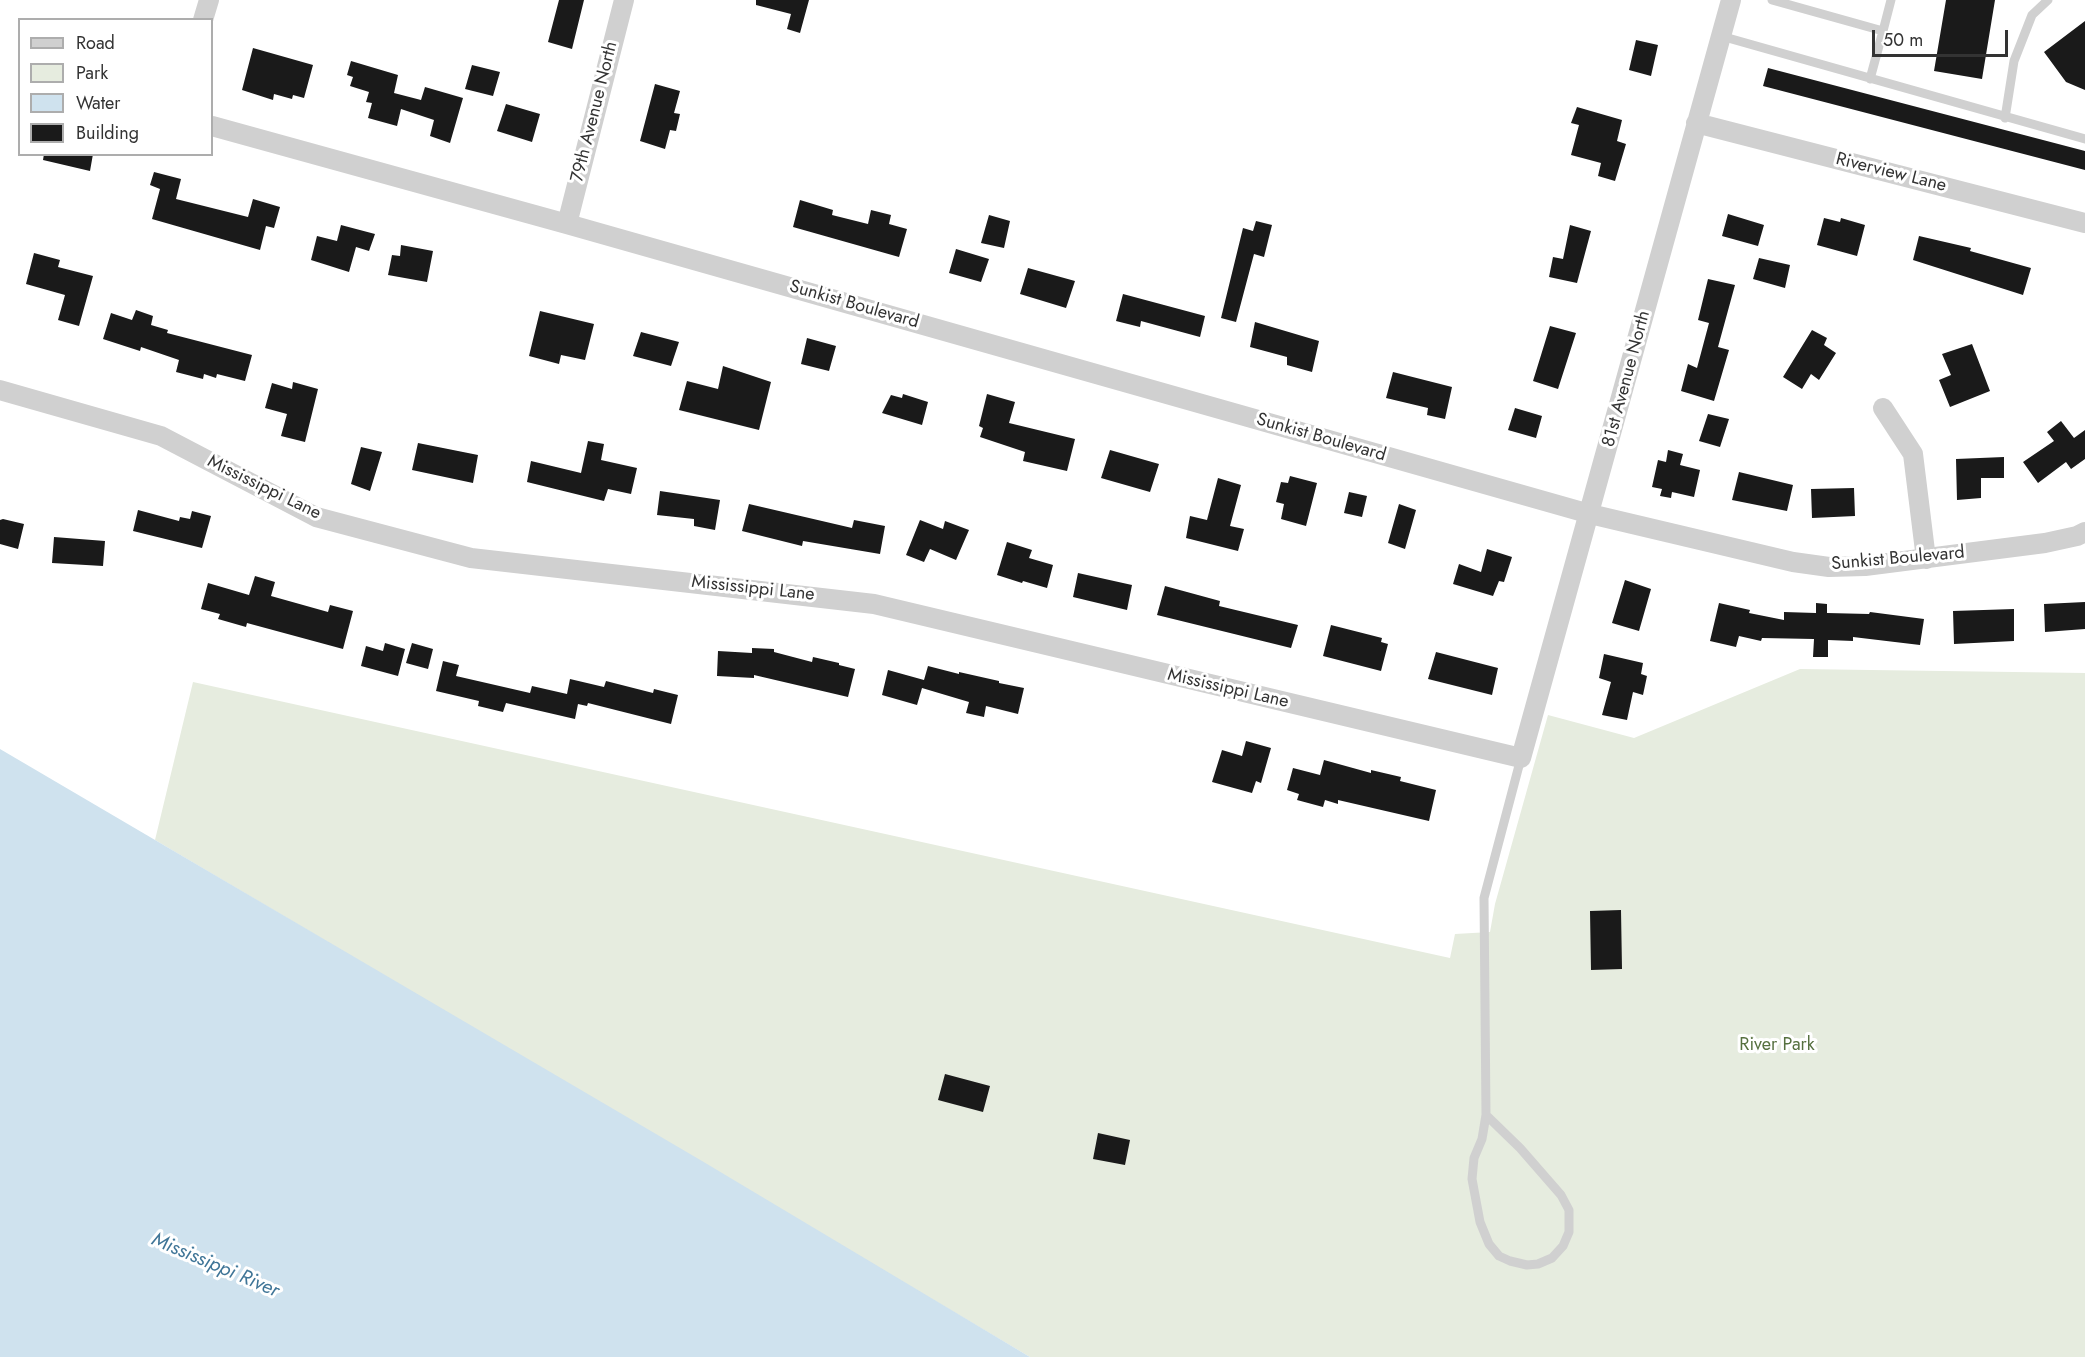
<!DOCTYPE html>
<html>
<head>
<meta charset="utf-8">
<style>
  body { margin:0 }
  #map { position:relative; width:2085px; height:1357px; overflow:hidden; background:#fff; font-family:Jost,sans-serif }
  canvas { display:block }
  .legend { position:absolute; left:18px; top:18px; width:195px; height:138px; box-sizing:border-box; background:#fff; border:2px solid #adadad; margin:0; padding:8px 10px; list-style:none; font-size:18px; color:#333 }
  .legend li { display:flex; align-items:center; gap:12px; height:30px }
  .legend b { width:30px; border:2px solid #adadad }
  .scale { position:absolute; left:1872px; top:30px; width:136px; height:27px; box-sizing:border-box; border:3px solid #333; border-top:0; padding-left:8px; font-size:18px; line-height:21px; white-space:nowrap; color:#333; -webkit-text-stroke:4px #fff; paint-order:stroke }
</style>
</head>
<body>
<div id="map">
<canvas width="2085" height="1357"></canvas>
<ul class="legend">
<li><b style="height:8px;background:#d0d0d0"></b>Road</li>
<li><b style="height:16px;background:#e6ecdf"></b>Park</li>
<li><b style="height:16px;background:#cfe2ee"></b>Water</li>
<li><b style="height:16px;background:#1a1a1a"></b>Building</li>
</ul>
<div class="scale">50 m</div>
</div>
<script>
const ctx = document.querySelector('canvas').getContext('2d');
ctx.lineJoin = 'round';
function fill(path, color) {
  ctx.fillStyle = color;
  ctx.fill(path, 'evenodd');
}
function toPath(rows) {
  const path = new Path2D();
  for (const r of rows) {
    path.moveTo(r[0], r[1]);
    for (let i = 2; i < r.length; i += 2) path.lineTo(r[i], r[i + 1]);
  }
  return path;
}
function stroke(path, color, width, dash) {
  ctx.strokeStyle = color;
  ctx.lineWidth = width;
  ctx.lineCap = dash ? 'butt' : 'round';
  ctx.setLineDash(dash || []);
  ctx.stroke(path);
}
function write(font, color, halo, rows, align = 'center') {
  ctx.font = font + ' Jost,sans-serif';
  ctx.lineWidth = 6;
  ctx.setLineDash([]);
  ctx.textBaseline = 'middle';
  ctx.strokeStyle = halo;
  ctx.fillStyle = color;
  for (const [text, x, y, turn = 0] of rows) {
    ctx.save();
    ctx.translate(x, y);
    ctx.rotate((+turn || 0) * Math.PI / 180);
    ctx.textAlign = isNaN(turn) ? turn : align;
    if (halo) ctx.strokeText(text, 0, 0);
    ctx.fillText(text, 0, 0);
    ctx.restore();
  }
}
fill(toPath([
  [1800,669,2085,673,2085,1357,1030,1357,155,840,193,682,1450,958,1455,934,1490,932,1495,904,1548,715,1634,738]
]), '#e6ecdf');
fill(toPath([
  [0,749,702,1161,1030,1357,0,1357]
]), '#cfe2ee');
fill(toPath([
  [559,0,584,0,572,49,548,42],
  [756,0,809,0,800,33,787,29,791,14,756,5],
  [1946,0,1995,0,1982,79,1934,71],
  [2085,21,2085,90,2066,82,2044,52],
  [1636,40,1658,45,1651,76,1629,70],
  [253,48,313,65,304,98,293,95,292,99,274,94,273,100,242,90],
  [351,61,398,75,394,93,421,100,425,87,463,98,450,143,430,136,434,120,401,109,397,126,368,118,372,103,366,102,369,92,350,86,353,77,347,75],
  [472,65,500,72,493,96,465,89],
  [1768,68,2085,151,2085,170,1763,86],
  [655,84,680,91,674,113,680,114,676,131,670,130,665,149,640,141],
  [506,104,540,114,532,142,497,131],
  [1577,107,1622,120,1617,141,1626,144,1615,181,1598,176,1601,163,1571,155,1579,125,1571,123],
  [44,154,93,154,90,171,43,160],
  [154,172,181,179,176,199,248,217,253,199,280,207,274,228,266,226,260,250,152,219,160,189,150,185],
  [800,200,833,210,832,215,868,224,871,210,891,215,889,224,907,229,899,257,793,227],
  [1728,214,1764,225,1758,246,1722,236],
  [989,215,1010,221,1004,248,981,243],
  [1824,218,1840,222,1841,218,1865,225,1857,256,1817,245],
  [1256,221,1272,225,1264,257,1254,254,1236,322,1221,318,1243,228,1253,231],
  [341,225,375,234,369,251,356,247,349,272,311,260,317,236,337,241],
  [1570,225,1591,231,1577,283,1549,277,1553,257,1563,259],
  [1919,236,1971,248,1970,251,2031,268,2023,295,1913,260],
  [401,245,433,251,427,282,388,275,392,255,400,256],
  [956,249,989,259,981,282,949,273],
  [34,253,60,260,58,267,93,276,79,326,58,320,65,295,26,284],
  [1759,258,1790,265,1785,288,1753,279],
  [1028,268,1075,281,1066,308,1020,294],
  [1708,279,1735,285,1718,347,1729,350,1714,401,1681,391,1688,364,1697,368,1709,323,1698,320],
  [1123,294,1205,316,1200,337,1141,321,1140,327,1116,321],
  [136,310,153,316,151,325,168,330,167,333,252,355,245,381,217,374,216,378,204,374,203,379,176,372,179,360,141,347,140,351,103,339,111,313,132,320],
  [540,311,594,324,585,360,561,355,559,364,529,356],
  [1255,322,1319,341,1312,372,1287,365,1287,357,1250,347],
  [1550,326,1576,333,1558,389,1533,381],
  [1812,330,1827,338,1824,345,1836,353,1819,380,1811,374,1802,389,1783,377],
  [641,332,679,342,671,366,633,356],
  [807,338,836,346,829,371,801,364],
  [1972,344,1990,391,1950,407,1939,380,1951,375,1942,354],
  [723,366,771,382,759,430,679,410,687,381,718,389],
  [1393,372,1452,387,1445,419,1427,415,1428,408,1386,398],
  [293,382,318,389,305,442,281,436,287,414,265,408,272,383,292,389],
  [903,394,928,402,922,425,882,413,891,395,902,398],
  [987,394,1015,402,1009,423,1075,439,1067,471,1023,461,1025,452,980,437,983,428,979,426],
  [1515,408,1542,416,1536,438,1508,430],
  [1708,414,1729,419,1720,447,1699,441],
  [2061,421,2074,438,2085,430,2085,459,2071,469,2066,462,2038,483,2023,462,2054,441,2047,432],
  [588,441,604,444,601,460,637,468,631,494,608,489,604,501,527,482,531,461,581,473],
  [418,443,478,455,473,483,412,470],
  [361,447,382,452,370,491,351,484],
  [1110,450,1159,464,1150,492,1101,478],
  [1668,450,1683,454,1680,465,1700,470,1694,497,1672,492,1671,498,1660,496,1662,489,1652,487,1658,460,1666,462],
  [2004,457,2004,478,1981,478,1981,498,1957,500,1956,459],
  [1739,472,1793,485,1787,511,1732,500],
  [1290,476,1317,483,1306,526,1281,519,1284,504,1276,502,1281,482,1288,483],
  [1218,478,1241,485,1230,526,1244,529,1238,551,1186,538,1190,516,1207,520],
  [1854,488,1855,516,1812,518,1811,489],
  [660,491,720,500,715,530,694,526,694,519,657,515],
  [1349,492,1367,496,1362,517,1344,513],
  [749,504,852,528,854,520,885,526,880,554,803,541,802,546,742,531],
  [1399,504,1416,510,1405,549,1388,543],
  [138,510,179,521,180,517,190,519,192,511,211,516,202,548,133,531],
  [3,519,24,524,18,549,0,544,0,520],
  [920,520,943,529,945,521,969,530,956,560,930,549,924,562,906,555],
  [54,537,105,541,103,566,52,563],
  [1007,542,1032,550,1029,558,1053,565,1047,588,1023,581,1022,583,997,575],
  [1487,549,1512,557,1504,582,1499,581,1493,596,1453,584,1459,564,1481,572],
  [1078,573,1132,585,1127,610,1073,597],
  [255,576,275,582,271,596,328,612,330,605,353,611,343,649,247,623,246,627,218,619,220,614,201,609,208,583,249,595],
  [1625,580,1651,589,1639,631,1612,623],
  [1165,586,1220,601,1219,606,1298,625,1291,648,1157,615],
  [2085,602,2085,629,2045,632,2044,604],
  [1719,603,1750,610,1749,613,1784,620,1784,612,1816,613,1816,603,1827,604,1827,613,1869,614,1870,612,1924,619,1920,645,1853,637,1853,641,1828,640,1828,657,1813,657,1814,639,1762,638,1761,641,1739,636,1736,647,1710,641],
  [2014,609,2014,641,1954,644,1953,611],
  [1331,625,1382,638,1381,642,1388,644,1381,671,1323,656],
  [385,643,405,649,398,676,361,666,366,646,383,651],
  [412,643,433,649,428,669,406,663],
  [752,648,774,649,774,652,812,662,813,657,839,663,839,665,855,669,848,697,754,675,754,678,717,676,718,651,752,653],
  [1436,652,1498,668,1492,695,1428,679],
  [1604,654,1643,663,1641,674,1647,676,1643,695,1633,692,1627,720,1602,715,1611,682,1599,678],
  [443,661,459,665,456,676,530,693,532,686,567,694,570,679,604,687,606,681,653,693,654,689,678,695,671,724,588,703,587,706,578,704,575,719,506,703,503,712,478,706,479,701,436,691],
  [928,666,959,674,959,672,999,681,999,683,1024,688,1018,714,986,706,984,717,966,713,969,702,922,688,917,705,882,695,888,670,924,680],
  [1246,741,1271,748,1261,783,1256,781,1252,793,1212,782,1222,750,1242,756],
  [1324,760,1371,773,1371,770,1401,777,1400,781,1436,790,1429,821,1338,800,1338,804,1325,800,1323,807,1297,800,1299,794,1287,790,1293,768,1320,775],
  [1621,910,1622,969,1591,970,1590,911],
  [945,1074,990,1086,983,1112,938,1100],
  [1098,1133,1130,1140,1125,1165,1093,1159]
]), '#1a1a1a');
stroke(toPath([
  [1772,0,1883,31,1870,79],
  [1883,31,1891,0],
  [1721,36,2085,139],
  [2005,118,2014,61,2032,15,2048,0],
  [1486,1115,1520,1148,1561,1195,1569,1210,1569,1232,1563,1246,1552,1258,1538,1264,1527,1265,1510,1261,1499,1256,1489,1244,1480,1222,1472,1179,1474,1158,1482,1139,1486,1115,1484,898,1521,758]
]), '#d0d0d0', 9);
stroke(toPath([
  [203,20,209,0],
  [1696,123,2085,223],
  [212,126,567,224,1590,514,1793,562,1829,567,1865,566,2045,543,2077,536,2085,532],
  [567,224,624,0],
  [0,390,161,436,316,517,471,558,874,604,1521,758,1731,0],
  [1883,408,1913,454,1926,559]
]), '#d0d0d0', 20);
write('18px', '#333', '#fff', [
  ["79th Avenue North",595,112,-76],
  ["Riverview Lane",1891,173,14],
  ["Sunkist Boulevard",854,305,16],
  ["81st Avenue North",1627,379,-75],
  ["Sunkist Boulevard",1321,438,16],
  ["Mississippi Lane",264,488,26],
  ["Sunkist Boulevard",1898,559,-5],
  ["Mississippi Lane",753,589,6],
  ["Mississippi Lane",1228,689,13]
]);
write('18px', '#56703f', '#fff', [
  ["River Park",1777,1046]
]);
write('italic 20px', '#3f7597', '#fff', [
  ["Mississippi River",215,1266,23]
]);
</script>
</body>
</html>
